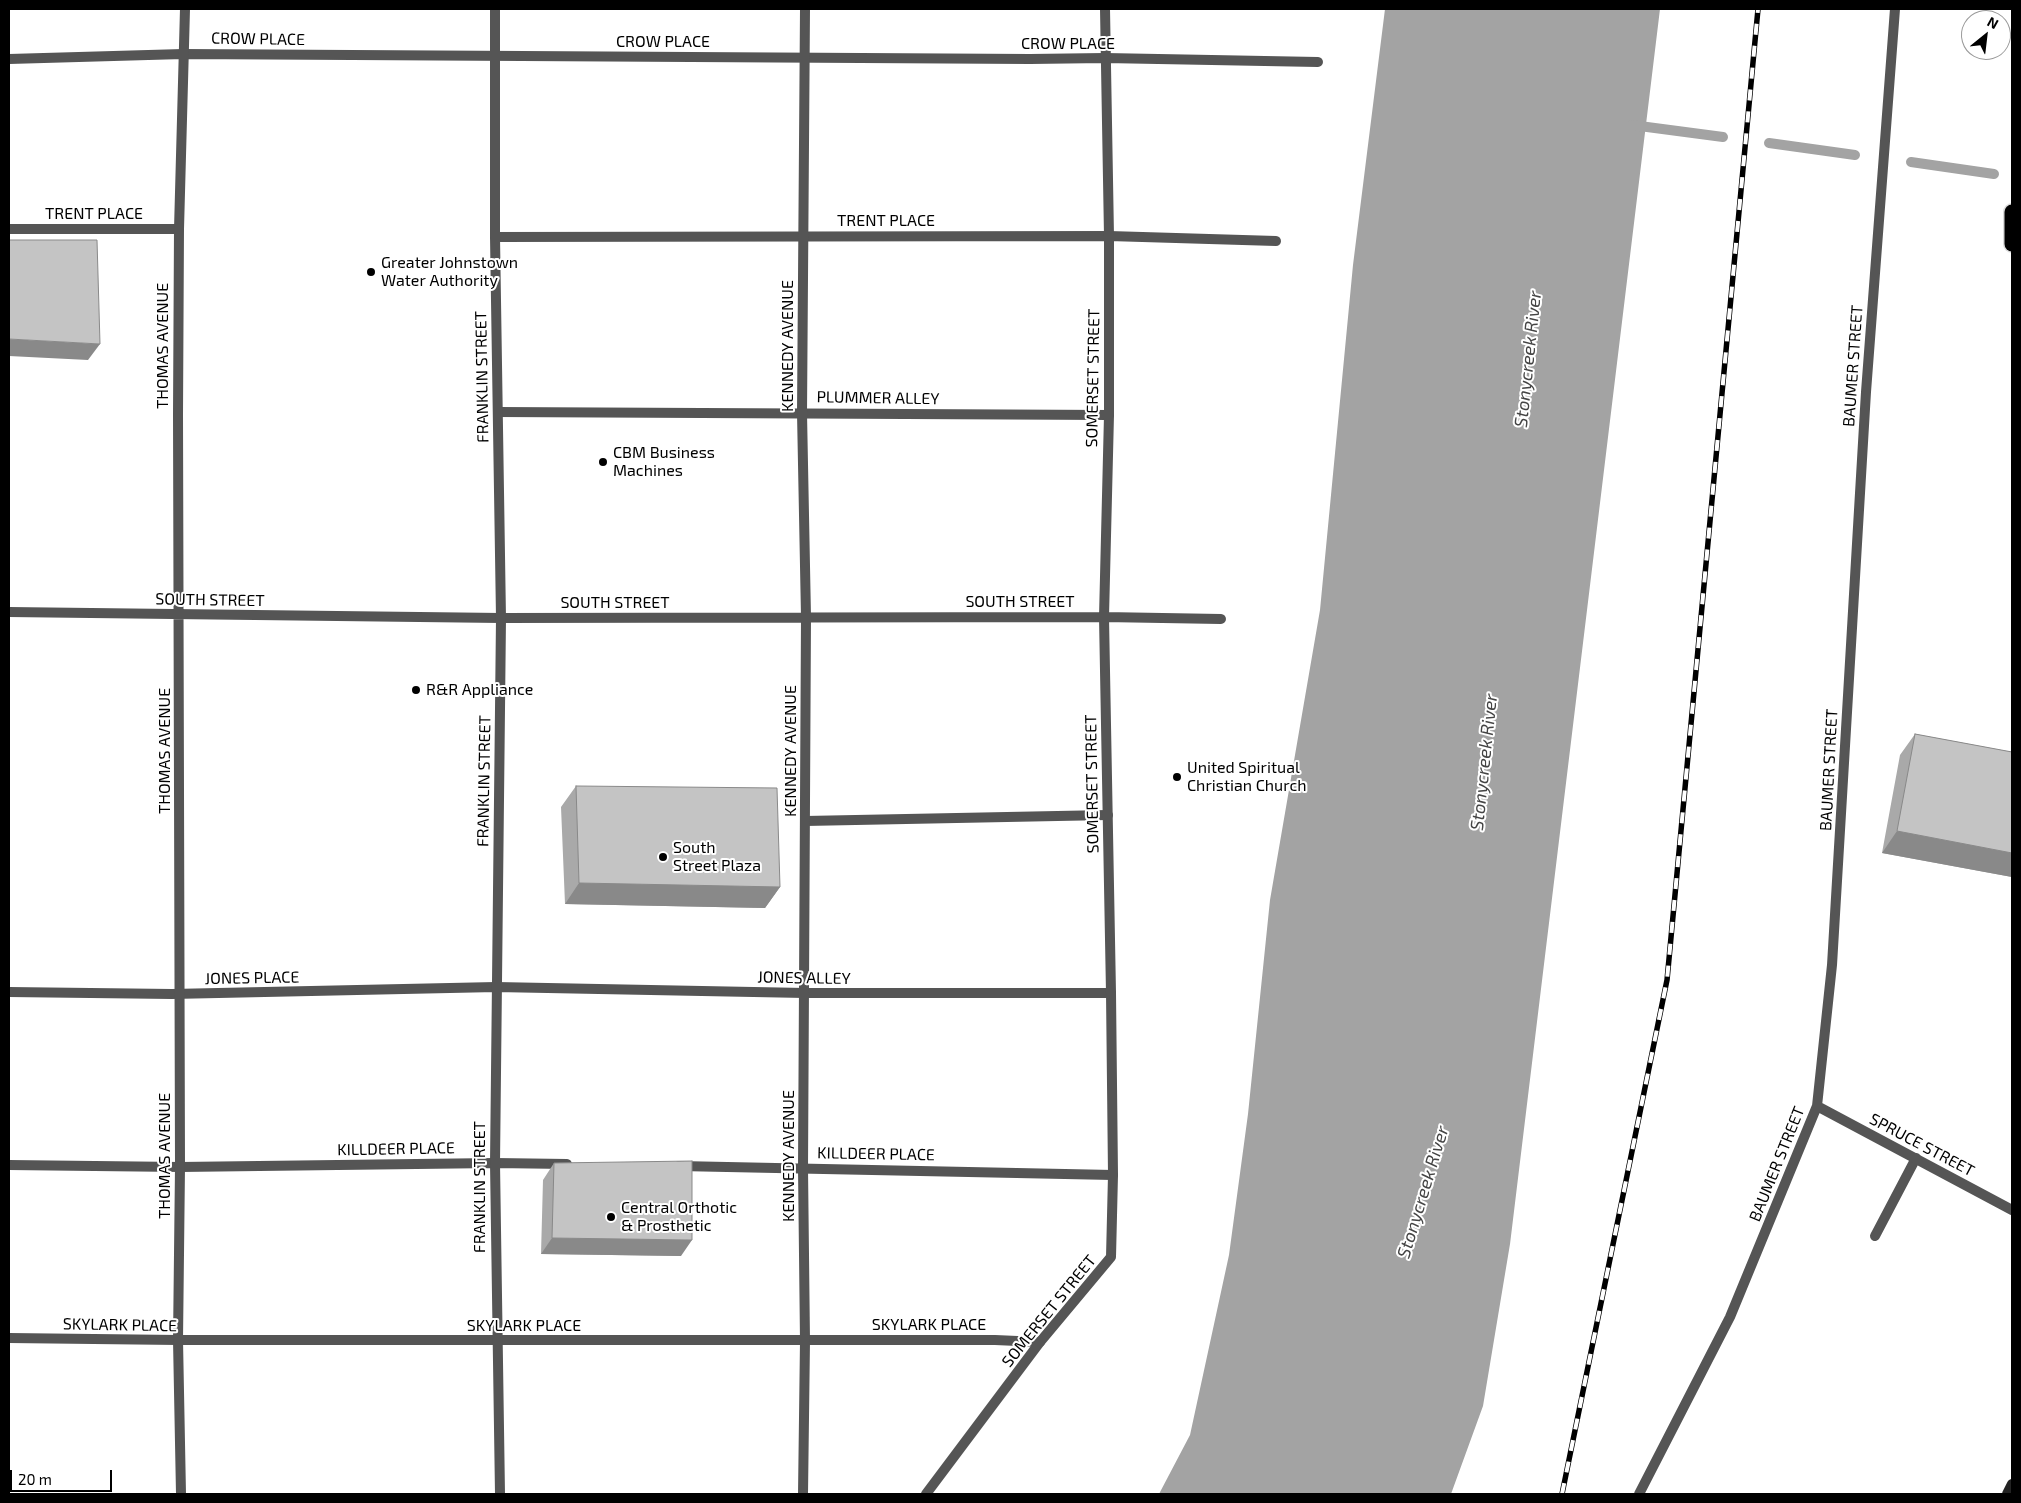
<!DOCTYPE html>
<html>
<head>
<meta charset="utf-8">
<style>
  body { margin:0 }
  #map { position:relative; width:2021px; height:1503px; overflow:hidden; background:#fff; font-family:"Exo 2",sans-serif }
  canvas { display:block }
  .frame { position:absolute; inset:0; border:10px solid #000; pointer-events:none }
  .north { position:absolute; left:1961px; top:10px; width:50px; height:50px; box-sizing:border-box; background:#fff; border:1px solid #999; border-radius:50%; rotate:29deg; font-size:14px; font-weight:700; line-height:20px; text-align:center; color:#000 }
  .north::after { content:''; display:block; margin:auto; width:18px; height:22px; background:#000; clip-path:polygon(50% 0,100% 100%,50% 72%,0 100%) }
  .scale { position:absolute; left:10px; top:1470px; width:102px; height:22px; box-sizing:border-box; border:2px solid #000; border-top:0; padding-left:6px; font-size:15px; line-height:18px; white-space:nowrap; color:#000; -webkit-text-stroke:4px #fff; paint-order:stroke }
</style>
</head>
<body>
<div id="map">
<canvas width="2021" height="1503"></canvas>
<div class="frame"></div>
<div class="north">N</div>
<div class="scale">20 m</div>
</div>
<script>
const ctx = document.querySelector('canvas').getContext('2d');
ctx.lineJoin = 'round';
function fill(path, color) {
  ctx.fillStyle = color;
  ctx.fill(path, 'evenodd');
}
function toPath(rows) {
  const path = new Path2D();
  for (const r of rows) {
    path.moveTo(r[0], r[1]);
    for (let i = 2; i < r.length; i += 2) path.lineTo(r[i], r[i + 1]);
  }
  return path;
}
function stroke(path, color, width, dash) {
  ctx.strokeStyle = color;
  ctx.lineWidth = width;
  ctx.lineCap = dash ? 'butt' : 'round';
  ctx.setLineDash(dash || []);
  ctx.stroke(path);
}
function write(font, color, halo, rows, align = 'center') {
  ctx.font = font + ' "Exo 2",sans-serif';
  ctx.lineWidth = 4;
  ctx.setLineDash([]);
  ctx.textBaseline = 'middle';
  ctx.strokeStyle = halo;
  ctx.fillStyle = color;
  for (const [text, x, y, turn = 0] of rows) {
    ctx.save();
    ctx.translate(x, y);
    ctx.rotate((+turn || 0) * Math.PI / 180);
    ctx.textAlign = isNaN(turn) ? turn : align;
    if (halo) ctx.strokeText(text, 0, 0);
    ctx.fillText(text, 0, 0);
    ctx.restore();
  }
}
fill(toPath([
  [1385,9,1660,9,1510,1244,1483,1406,1451,1494,1159,1494,1190,1435,1229,1255,1248,1114,1270,900,1320,610,1353,265]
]), '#a3a3a3');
stroke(toPath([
  [1632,125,1723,137],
  [1769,143,1855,155],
  [1911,162,1994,174]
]), '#a3a3a3', 10);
const motorway = toPath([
  [2012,212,2012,244]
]);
stroke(motorway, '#dbdbdb', 18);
stroke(toPath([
  [9,59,183,54,1030,59,1105,58,1318,62],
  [9,229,179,229],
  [495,237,1109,236,1276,241],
  [498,412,1109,415],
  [805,821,1108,815],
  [9,992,172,994,496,987,805,993,1111,993],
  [9,1165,180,1167,495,1163,567,1164],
  [679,1166,1113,1175],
  [1875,1236,1916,1158],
  [9,1338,178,1340,995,1340,1040,1342]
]), '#555', 10);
stroke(toPath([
  [9,612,501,618,1104,617,1221,619],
  [1817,1106,2012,1210],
  [181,1494,178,1340,180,1167,178,414,179,229,185,9],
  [803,1494,805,1341,803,1168,806,617,802,413,805,9],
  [926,1494,1040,1342,1111,1257,1113,1175,1111,993,1104,617,1109,415,1109,236,1105,9],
  [1639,1494,1730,1317,1817,1106,1832,965,1866,392,1895,9]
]), '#555', 10);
stroke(toPath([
  [495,9,495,237,501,618,495,1163,500,1494]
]), '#555', 10);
stroke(toPath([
  [2007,1494,2012,1484]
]), '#222', 10);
stroke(motorway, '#000', 15);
const rail = toPath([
  [1562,1494,1667,980,1758,9]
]);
stroke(rail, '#000', 5.5);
stroke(rail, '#fff', 4, [11]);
fill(toPath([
  [1915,734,2012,752,2012,877,1882,853,1900,755],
  [576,786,780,887,765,908,565,904,561,807],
  [554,1163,681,1256,541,1254,543,1180]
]), '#a9a9a9');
fill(toPath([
  [9,339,100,344,88,360,9,356],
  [1897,831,2012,853,2012,877,1882,853],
  [579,883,780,887,765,908,565,904],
  [552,1238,692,1240,681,1256,541,1254]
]), '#898989');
const building = toPath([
  [9,240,97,240,100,344,9,339,9,240],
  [1915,734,2012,752,2012,853,1897,831,1915,734],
  [576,786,777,788,780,887,579,883,576,786],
  [692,1161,692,1240,552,1238,554,1163,692,1161]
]);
fill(building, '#c4c4c4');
stroke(building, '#898989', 1);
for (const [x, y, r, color] of [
  [371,272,5,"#000"],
  [603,462,5,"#000"],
  [416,690,5,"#000"],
  [1177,777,5,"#000"],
  [663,857,5,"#000"],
  [611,1217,5,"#000"]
]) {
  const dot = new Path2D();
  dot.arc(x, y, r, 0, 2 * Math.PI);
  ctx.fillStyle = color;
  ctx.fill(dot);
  stroke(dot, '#fff', 2);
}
write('16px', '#000', '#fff', [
  ["CROW PLACE",258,39,1],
  ["CROW PLACE",663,42],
  ["CROW PLACE",1068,44],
  ["TRENT PLACE",94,214],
  ["TRENT PLACE",886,221],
  ["THOMAS AVENUE",163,346,-90],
  ["KENNEDY AVENUE",788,346,-90],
  ["BAUMER STREET",1853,366,-86],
  ["FRANKLIN STREET",482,377,-91],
  ["SOMERSET STREET",1093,378,-89],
  ["PLUMMER ALLEY",878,398,1],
  ["SOUTH STREET",210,600,1],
  ["SOUTH STREET",1020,602],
  ["SOUTH STREET",615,603],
  ["THOMAS AVENUE",165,751,-90],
  ["KENNEDY AVENUE",791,751,-90],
  ["BAUMER STREET",1829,770,-87],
  ["FRANKLIN STREET",484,781,-89],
  ["SOMERSET STREET",1092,784,-91],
  ["JONES PLACE",252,978,-1],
  ["JONES ALLEY",804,978,1],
  ["SPRUCE STREET",1922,1145,28],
  ["KILLDEER PLACE",396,1149,-1],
  ["KILLDEER PLACE",876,1154,1],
  ["THOMAS AVENUE",165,1156,-90],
  ["KENNEDY AVENUE",789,1156,-90],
  ["BAUMER STREET",1777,1164,-68],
  ["FRANKLIN STREET",480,1187,-90],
  ["SOMERSET STREET",1049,1311,-51],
  ["SKYLARK PLACE",120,1325,1],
  ["SKYLARK PLACE",929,1325],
  ["SKYLARK PLACE",524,1326]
]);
write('16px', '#000', '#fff', [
  ["Greater Johnstown",381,263],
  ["Water Authority",381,281],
  ["CBM Business",613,453],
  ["Machines",613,471],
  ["R&R Appliance",426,690],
  ["United Spiritual",1187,768],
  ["Christian Church",1187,786],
  ["South",673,848],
  ["Street Plaza",673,866],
  ["Central Orthotic",621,1208],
  ["& Prosthetic",621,1226]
], 'left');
write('italic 18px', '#444', '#fff', [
  ["Stonycreek River",1528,359,-84],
  ["Stonycreek River",1484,762,-84],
  ["Stonycreek River",1423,1192,-73]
]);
</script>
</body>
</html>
